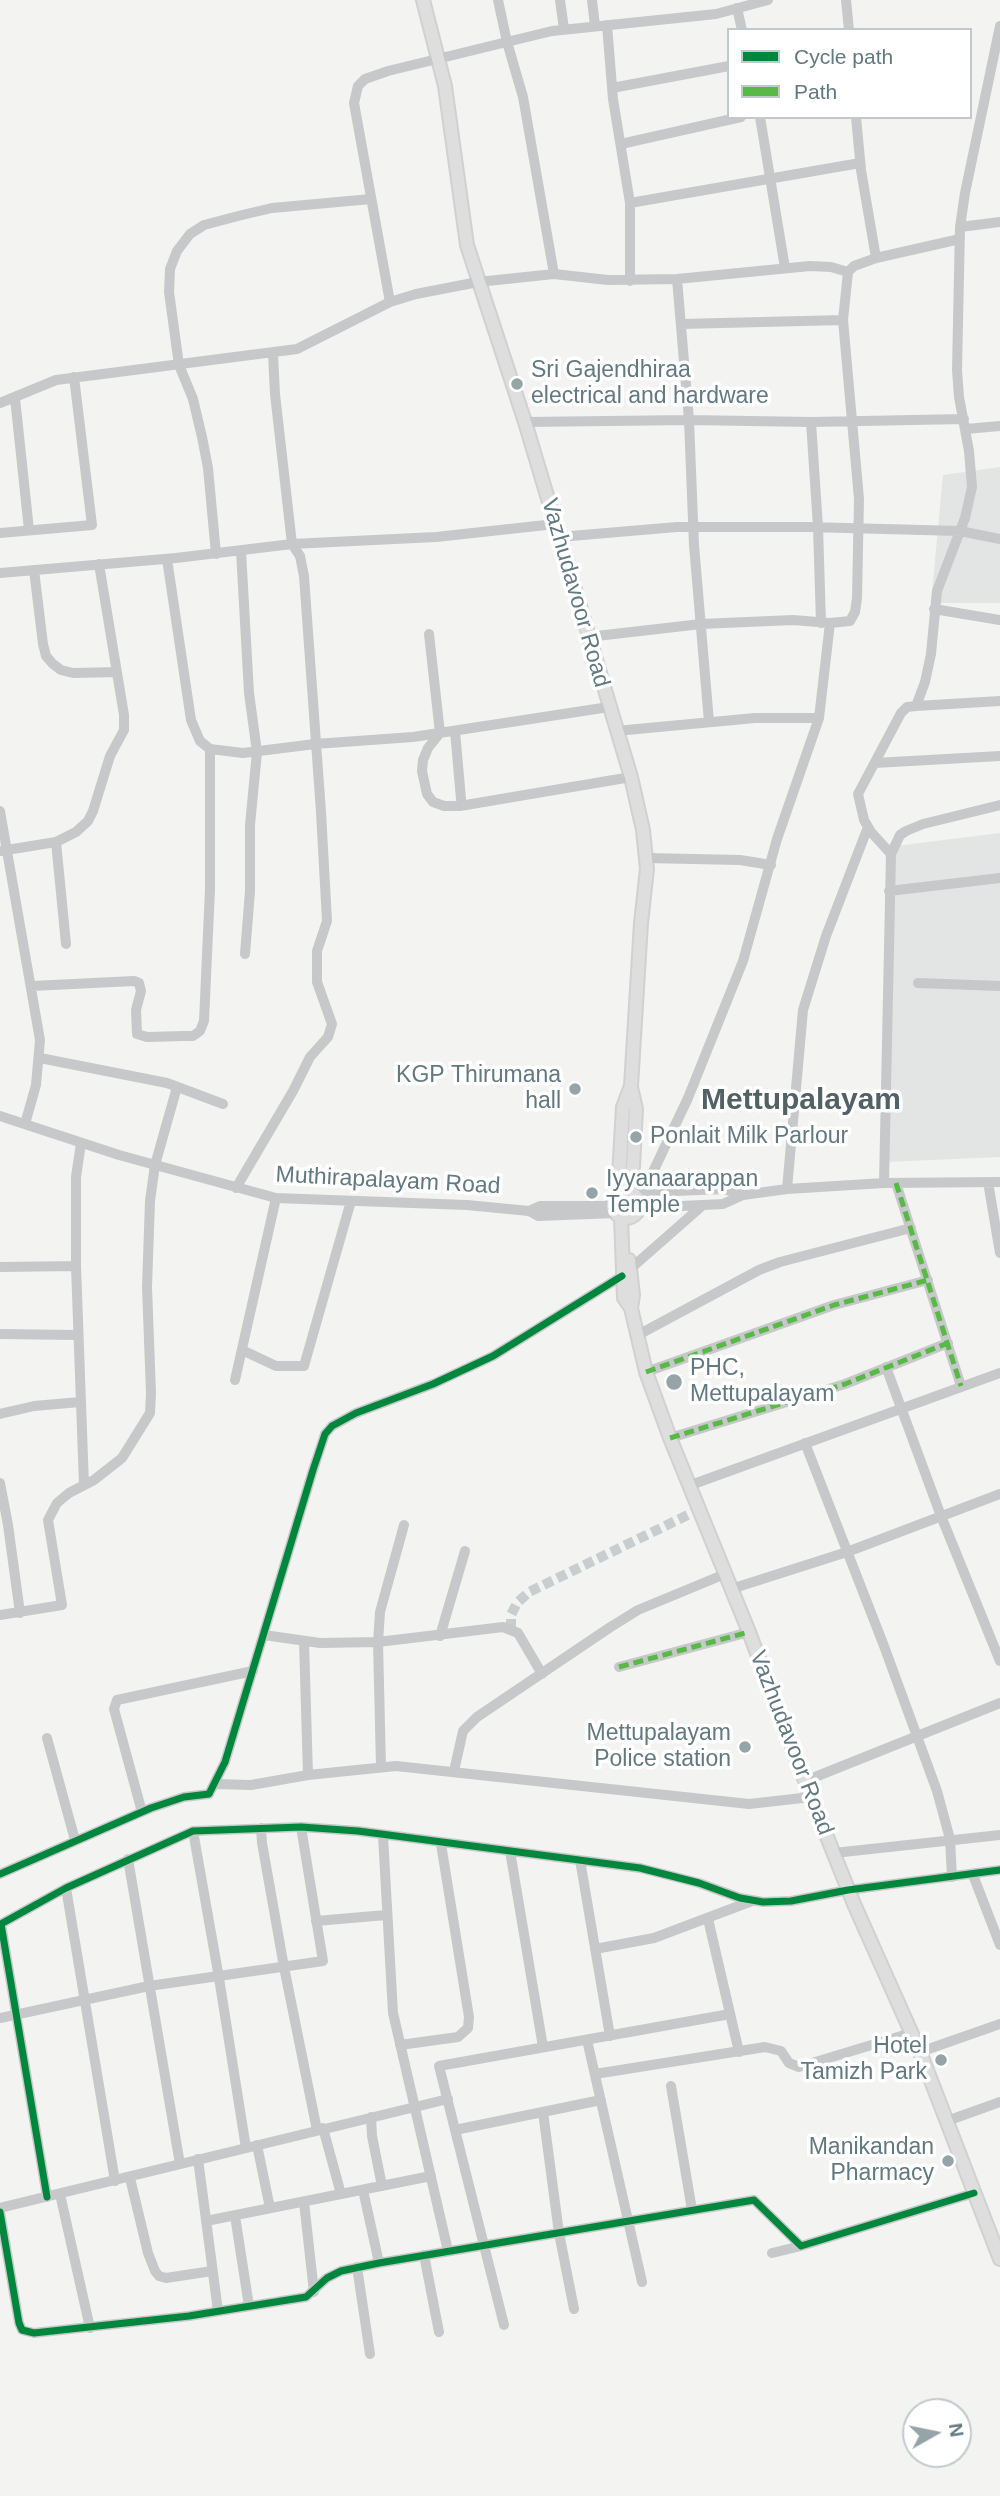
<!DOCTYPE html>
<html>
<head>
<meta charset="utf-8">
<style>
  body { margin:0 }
  #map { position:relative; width:1000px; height:2496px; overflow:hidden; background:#f3f3f1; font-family:Helvetica,sans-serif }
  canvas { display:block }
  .legend { position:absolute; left:727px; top:28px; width:245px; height:91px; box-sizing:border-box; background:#fff; border:2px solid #c1c9cd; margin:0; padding:9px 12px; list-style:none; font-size:21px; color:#637981 }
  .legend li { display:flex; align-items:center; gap:14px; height:35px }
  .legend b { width:35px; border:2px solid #c1c9cd }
  .north { position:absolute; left:902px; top:2398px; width:70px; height:70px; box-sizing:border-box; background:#fff; border:2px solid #c1c9cd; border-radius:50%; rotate:81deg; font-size:19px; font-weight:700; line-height:28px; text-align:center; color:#637981 }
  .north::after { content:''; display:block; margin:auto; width:24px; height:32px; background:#95a4a8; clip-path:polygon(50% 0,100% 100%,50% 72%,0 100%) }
</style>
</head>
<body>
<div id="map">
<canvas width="1000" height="2496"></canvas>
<ul class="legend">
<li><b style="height:9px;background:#00873e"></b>Cycle path</li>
<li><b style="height:9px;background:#58b947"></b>Path</li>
</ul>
<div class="north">N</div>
</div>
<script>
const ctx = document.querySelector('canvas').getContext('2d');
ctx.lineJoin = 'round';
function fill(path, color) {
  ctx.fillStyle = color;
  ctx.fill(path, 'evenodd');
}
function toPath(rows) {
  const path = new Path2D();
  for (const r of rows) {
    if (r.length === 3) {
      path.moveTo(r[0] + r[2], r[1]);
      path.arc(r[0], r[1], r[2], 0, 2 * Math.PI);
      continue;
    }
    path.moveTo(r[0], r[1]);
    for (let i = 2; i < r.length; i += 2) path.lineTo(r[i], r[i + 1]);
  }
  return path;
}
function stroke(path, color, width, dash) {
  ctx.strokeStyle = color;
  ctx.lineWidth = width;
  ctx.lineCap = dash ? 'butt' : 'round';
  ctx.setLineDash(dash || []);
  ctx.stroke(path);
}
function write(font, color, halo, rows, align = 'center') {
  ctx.font = font + ' Helvetica,sans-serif';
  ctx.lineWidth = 7;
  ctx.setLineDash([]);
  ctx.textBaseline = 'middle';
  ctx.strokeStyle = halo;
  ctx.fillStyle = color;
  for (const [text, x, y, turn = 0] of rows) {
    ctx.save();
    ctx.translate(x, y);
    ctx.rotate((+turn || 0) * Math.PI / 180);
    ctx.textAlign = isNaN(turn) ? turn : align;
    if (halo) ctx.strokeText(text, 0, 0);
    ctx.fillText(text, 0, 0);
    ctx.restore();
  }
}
fill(toPath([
  [1000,467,1000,603,931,603,943,475],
  [1000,833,1000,1157,885,1162,888,847]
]), '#e3e4e4');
stroke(toPath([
  [511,1629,511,1615,517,1603,529,1592,698,1510]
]), '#c8cecf', 10, [10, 5]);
const major = toPath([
  [423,0,445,86,467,245,525,422,631,777,643,830,647,869,641,923,631,1086,623,1107,618,1194],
  [626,1205,13],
  [629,1192,633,1167,636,1109,631,1087],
  [621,1217,624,1298,631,1308,646,1372,670,1438,749,1632,811,1797,854,1904,920,2052,1000,2259],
  [629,1260,633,1295,631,1308]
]);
stroke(major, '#d0d1d0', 16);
stroke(toPath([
  [498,0,507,42,523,97,554,274],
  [560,0,564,29],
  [592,0,595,26],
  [846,0,849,30],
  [737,8,742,30],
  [607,25,613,99,630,203,630,281],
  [612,88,729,66],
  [760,117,785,268],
  [856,117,861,170,876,258],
  [621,144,741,117],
  [630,203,860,163],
  [960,227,1000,222],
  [677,279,689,420,694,545,709,722],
  [390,302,354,103,358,86,365,79,388,71,552,31,716,14,768,0],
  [681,324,843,320],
  [15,398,29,530],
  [0,403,56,380,297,349,390,302,416,294,478,282,554,274,608,280,677,279,810,266,831,267,848,272],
  [525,422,689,420,811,422,964,419],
  [811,422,818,527,821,623],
  [966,429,1000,426],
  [0,533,92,525,74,377],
  [559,537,677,527,808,527,960,531,1000,539],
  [241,551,249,693,257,752,250,825,250,891,245,954],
  [216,554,208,468,202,437,193,399,179,365,169,292,170,269,177,251,190,234,204,225,242,215,272,208,371,199],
  [167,559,191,720,200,741,210,749,243,753,315,744,413,737,609,707],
  [34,570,43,644,46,656,53,664,61,670,73,673,117,672],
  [0,573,176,558,292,544,436,537,555,524],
  [934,609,1000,620],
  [429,634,440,733,428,748,423,760,422,771,427,794,433,802,444,806,460,806,631,777],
  [588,637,701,624,793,620,830,623,850,621,855,612,857,598,859,499,843,320,848,272,854,266,876,258,960,239],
  [916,706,925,682,931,654,937,591,965,518,972,487,969,451,959,397,957,370,960,227,965,193,1000,26],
  [455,731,461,799],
  [616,731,755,718,819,718],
  [875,763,1000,756],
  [0,811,40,1040,36,1085,25,1124],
  [56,842,66,944],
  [0,851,56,842,76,832,88,821,93,811,110,756,124,730,124,715,99,564],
  [891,854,871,832,864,820,858,794,901,713,907,707,916,706,1000,701],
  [646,858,740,860,771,865],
  [889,891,1000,878],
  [918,983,1000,986],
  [32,986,134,981,139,983,141,991,136,1010,137,1034,147,1037,184,1036,193,1036,200,1031,204,1021,210,889,210,749],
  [40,1058,167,1083,223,1104],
  [0,1116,119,1155,276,1198,467,1205,529,1211,538,1216,616,1213],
  [81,1143,76,1177,76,1266,84,1485],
  [988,1182,1000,1253],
  [884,1183,891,854,900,835,906,831,923,824,1000,805],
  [896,1183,961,1386],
  [236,1188,293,1091,310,1057,328,1037,332,1024,317,982,317,951,327,921,321,812,304,576,300,556,292,544,275,394,273,354],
  [787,1189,803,1010,826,936,868,827],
  [643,1193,688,1098,743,961,777,839,819,718,830,623],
  [638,1195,649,1192,724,1189,743,1195],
  [640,1208,723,1204,743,1195,787,1189,884,1183,1000,1182],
  [529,1211,540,1206,613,1206],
  [0,1267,76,1266],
  [629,1270,703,1205],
  [0,1334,77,1335],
  [636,1336,759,1270,780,1262,911,1228],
  [242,1350,276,1366,304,1366,351,1201],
  [886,1367,941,1516,1000,1661],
  [646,1372,834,1305,928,1280],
  [235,1380,276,1198],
  [0,1414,34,1406,80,1402],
  [670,1438,845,1384,948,1343],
  [805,1443,884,1646,937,1791,950,1839,952,1877],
  [0,1483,8,1525,20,1613],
  [688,1486,1000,1373],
  [731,1589,847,1552,1000,1494],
  [0,1615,62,1605,48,1520,57,1503,69,1493,94,1480,122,1458,150,1413,151,1393,147,1287,150,1201,155,1165,177,1087],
  [264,1635,320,1643,378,1642,503,1627,518,1633,542,1674],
  [440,1636,465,1551],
  [304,1641,308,1775],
  [619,1667,749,1632],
  [47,1738,75,1840],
  [381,1767,378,1642,380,1612,404,1525],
  [454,1771,463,1731,477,1717,609,1628,638,1610,725,1574],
  [805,1781,1000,1703],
  [216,1784,251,1785,308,1775,396,1766,749,1804,811,1797],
  [142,1812,114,1709,117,1700,253,1671],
  [261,1828,262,1843,284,1967,317,2130],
  [193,1831,219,1978,246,2148],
  [383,1836,393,2013,448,2251],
  [510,1851,543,2047],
  [834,1853,1000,1835],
  [128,1859,180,2164],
  [580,1860,610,2036],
  [0,1874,151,1808,184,1797,209,1794,225,1762,313,1470,325,1434,332,1426,356,1413,433,1384,493,1356,622,1276],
  [973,1875,1000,1945],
  [66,1888,115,2181],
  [708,1919,739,2052],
  [316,1921,386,1915],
  [595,1949,654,1938,752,1901],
  [0,2018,149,1986,323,1961,301,1827],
  [587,2040,642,2282],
  [400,2045,458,2037,468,2028,469,2017,441,1844],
  [920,2052,1000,2024],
  [595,2074,765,2047,781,2051,789,2063,799,2067,911,2033],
  [671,2086,692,2210],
  [543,2112,559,2233,574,2309],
  [371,2117,372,2136,382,2186],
  [947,2121,1000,2102],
  [323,2128,341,2194],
  [455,2130,601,2100],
  [257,2145,270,2208],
  [198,2159,218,2311],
  [130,2178,148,2253,155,2271,159,2276,166,2278,212,2271],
  [363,2190,379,2263],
  [60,2194,90,2328],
  [47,2197,1,1924,66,1888,193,1831,301,1827,358,1831,640,1868,699,1883,740,1898,763,1902,791,1901,848,1890,1000,1870],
  [304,2202,314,2292],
  [0,2208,448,2099],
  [0,2212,19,2323,22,2330,34,2333,189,2316,306,2297,327,2278,341,2271,379,2263,754,2200,801,2246,974,2193],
  [235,2216,249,2306],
  [206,2221,431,2176],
  [772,2253,801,2246],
  [424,2255,439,2332],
  [357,2267,370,2354],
  [504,2325,439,2066,730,2014]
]), '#c7c8c9', 10);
stroke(major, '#dddedd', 12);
stroke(toPath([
  [896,1183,961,1386],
  [646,1372,834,1305,928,1280],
  [670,1438,845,1384,948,1343],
  [619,1667,749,1632]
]), '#58b947', 5, [10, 5]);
stroke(toPath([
  [0,1874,151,1808,184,1797,209,1794,225,1762,313,1470,325,1434,332,1426,356,1413,433,1384,493,1356,622,1276],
  [47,2197,1,1924,66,1888,193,1831,301,1827,358,1831,640,1868,699,1883,740,1898,763,1902,791,1901,848,1890,1000,1870],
  [0,2212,19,2323,22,2330,34,2333,189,2316,306,2297,327,2278,341,2271,379,2263,754,2200,801,2246,974,2193]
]), '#00873e', 7);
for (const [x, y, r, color] of [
  [517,384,7,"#95a4a8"],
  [575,1089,7,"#95a4a8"],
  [636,1137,7,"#95a4a8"],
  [592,1193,7,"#95a4a8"],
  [674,1382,9,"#95a4a8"],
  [745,1747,7,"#95a4a8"],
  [941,2060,7,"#95a4a8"],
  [948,2161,7,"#95a4a8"]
]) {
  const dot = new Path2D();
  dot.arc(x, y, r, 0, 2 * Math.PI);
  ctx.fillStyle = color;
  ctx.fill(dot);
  stroke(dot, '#fff', 2.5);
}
write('23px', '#637981', '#fff', [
  ["Sri Gajendhiraa",531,371],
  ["electrical and hardware",531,397],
  ["KGP Thirumana",561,1076,"right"],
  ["hall",561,1102,"right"],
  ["Ponlait Milk Parlour",650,1137],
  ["Iyyanaarappan",606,1180],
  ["Temple",606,1206],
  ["PHC,",690,1369],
  ["Mettupalayam",690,1395],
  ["Mettupalayam",731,1734,"right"],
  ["Police station",731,1760,"right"],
  ["Hotel",927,2047,"right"],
  ["Tamizh Park",927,2073,"right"],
  ["Manikandan",934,2148,"right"],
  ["Pharmacy",934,2174,"right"]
], 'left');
write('23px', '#637981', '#fff', [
  ["Vazhudavoor Road",575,593,74],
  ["Muthirapalayam Road",388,1181,3],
  ["Vazhudavoor Road",791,1743,69]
]);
write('bold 30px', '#516166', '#fff', [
  ["Mettupalayam",801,1101]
]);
</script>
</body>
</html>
